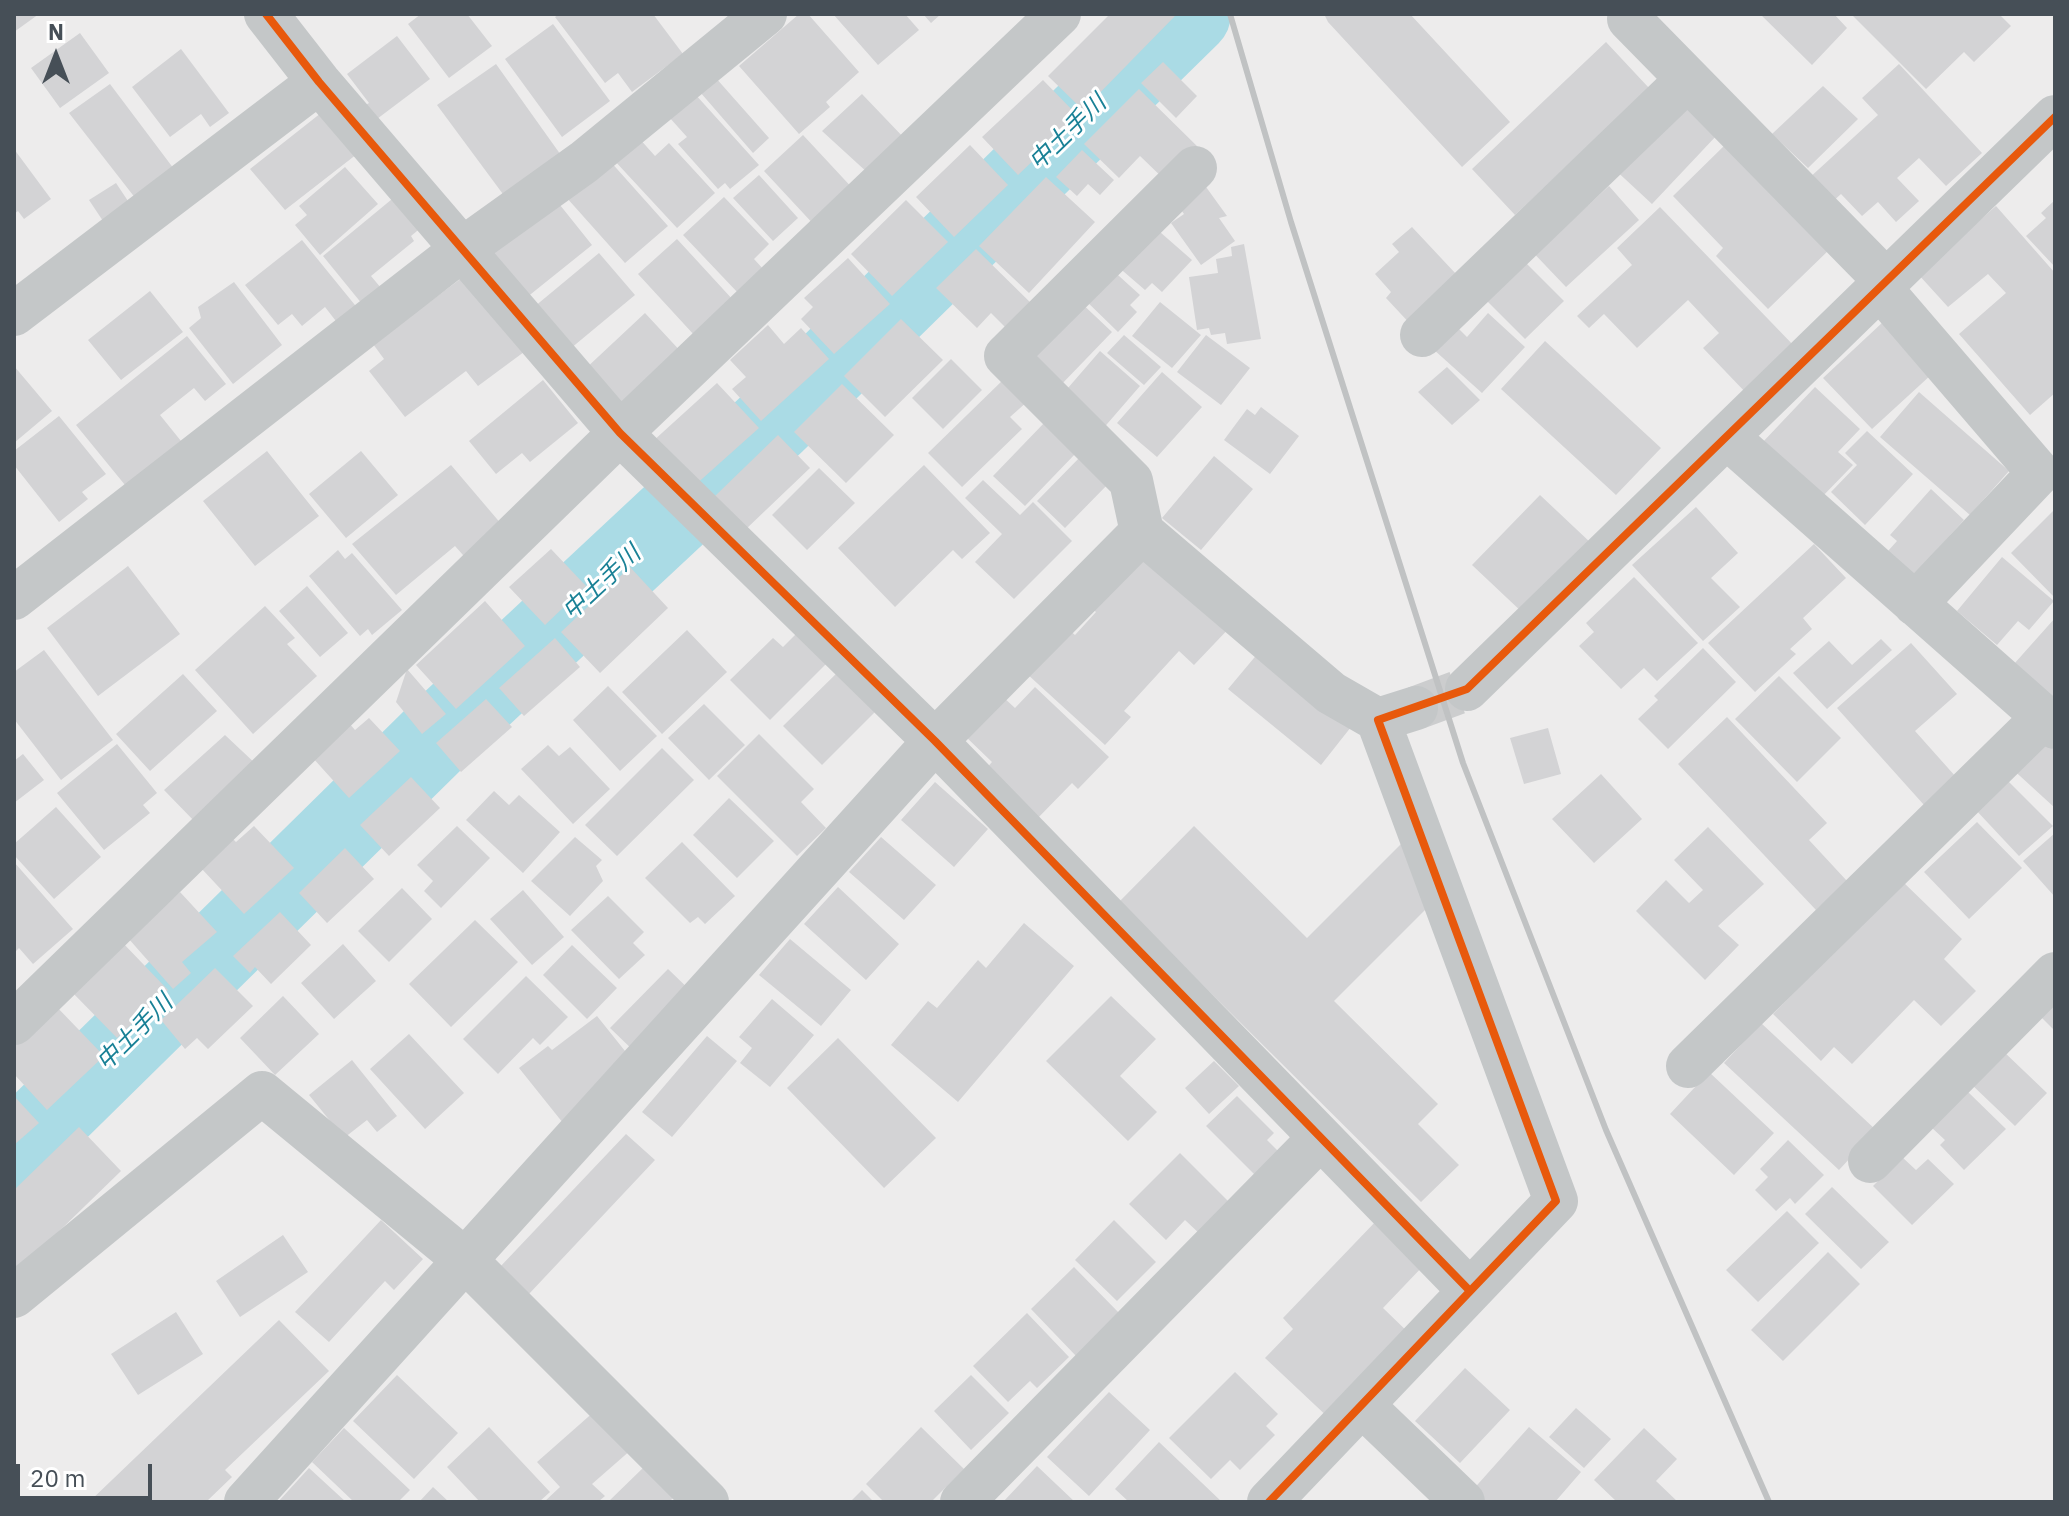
<!DOCTYPE html>
<html>
<head>
<meta charset="utf-8">
<style>
  body { margin:0 }
  #map { position:relative; width:2069px; height:1516px; overflow:hidden; background:#edecec; font-family:"IBM Plex Sans",sans-serif }
  canvas { display:block }
  .frame { position:absolute; inset:0; border:16px solid #464f57; pointer-events:none }
  .north { position:absolute; left:16px; top:16px; width:80px; height:80px; -webkit-text-stroke:6px #fff; paint-order:stroke; rotate:0deg; font-size:22px; font-weight:700; line-height:32px; text-align:center; color:#464f57 }
  .north::after { content:''; display:block; margin:auto; width:28px; height:36px; background:#464f57; clip-path:polygon(50% 0,100% 100%,50% 72%,0 100%) }
  .scale { position:absolute; left:16px; top:1464px; width:136px; height:36px; box-sizing:border-box; border:4px solid #464f57; border-top:0; padding-left:10px; font-size:24px; line-height:28px; white-space:nowrap; color:#464f57; -webkit-text-stroke:6px #fff; paint-order:stroke }
</style>
</head>
<body>
<div id="map">
<canvas width="2069" height="1516"></canvas>
<div class="frame"></div>
<div class="north">N</div>
<div class="scale">20 m</div>
</div>
<script>
const ctx = document.querySelector('canvas').getContext('2d');
ctx.lineJoin = 'round';
function toPath(rows) {
  const path = new Path2D();
  for (const r of rows) {
    path.moveTo(r[0], r[1]);
    for (let i = 2; i < r.length; i += 2) path.lineTo(r[i], r[i + 1]);
  }
  return path;
}
function stroke(path, color, width, dash) {
  ctx.strokeStyle = color;
  ctx.lineWidth = width;
  ctx.lineCap = dash ? 'butt' : 'round';
  ctx.setLineDash(dash || []);
  ctx.stroke(path);
}
function fill(path, color) {
  ctx.fillStyle = color;
  ctx.fill(path, 'evenodd');
}
function write(font, color, halo, rows, align = 'center') {
  ctx.font = font + ' "IBM Plex Sans","Noto Sans JP",sans-serif';
  ctx.lineWidth = 6;
  ctx.setLineDash([]);
  ctx.textBaseline = 'middle';
  ctx.strokeStyle = halo;
  ctx.fillStyle = color;
  for (const [text, x, y, turn = 0] of rows) {
    ctx.save();
    ctx.translate(x, y);
    ctx.rotate((+turn || 0) * Math.PI / 180);
    ctx.textAlign = isNaN(turn) ? turn : align;
    if (halo) ctx.strokeText(text, 0, 0);
    ctx.fillText(text, 0, 0);
    ctx.restore();
  }
}
stroke(toPath([
  [14,1152,432,741,775,421,1190,14]
]), '#aadbe5', 82);
fill(toPath([
  [14,14,39,14,14,32],
  [421,14,467,14,492,46,449,78,408,24],
  [559,14,653,14,683,54,632,92,618,73,605,83,555,17],
  [799,14,808,14,859,72,826,102,830,107,799,134,739,66],
  [833,14,905,14,919,30,878,65],
  [923,14,941,14,931,23],
  [1110,14,1175,16,1083,110,1048,76],
  [1324,14,1410,14,1510,122,1462,167,1328,22],
  [1760,14,1834,14,1847,28,1812,65],
  [1851,14,1999,14,2011,26,1974,62,1964,52,1926,89],
  [553,24,610,101,562,137,505,59],
  [80,33,109,73,60,108,31,68],
  [397,36,430,79,373,122,362,107,369,103,347,74],
  [1606,42,1649,88,1515,215,1472,169],
  [181,49,229,113,210,127,201,114,170,137,132,87],
  [1163,62,1197,96,1176,118,1141,83],
  [496,64,568,165,511,205,437,105],
  [1899,64,1982,153,1946,186,1919,158,1897,178,1919,201,1896,222,1878,202,1862,216,1841,194,1830,204,1807,180,1878,115,1862,98],
  [715,77,769,138,753,153,700,92],
  [1043,80,1079,117,1018,175,982,137],
  [110,84,180,177,143,208,69,113],
  [1823,86,1858,119,1808,168,1772,134],
  [1139,89,1201,150,1168,183,1140,156,1119,178,1084,144],
  [695,94,759,165,730,189,725,183,718,189,678,144,687,137,669,117],
  [862,94,906,140,869,174,822,131],
  [1677,95,1718,134,1652,204,1611,166],
  [321,113,357,154,285,210,250,169],
  [803,135,856,192,817,228,764,171],
  [638,137,655,156,669,143,715,193,677,228,613,159],
  [1727,143,1830,249,1768,309,1716,256,1723,248,1673,196],
  [970,145,1008,185,954,237,916,197],
  [14,149,51,199,24,219,18,211,14,214],
  [1082,150,1114,180,1100,195,1088,184,1077,196,1056,177],
  [609,160,668,226,625,263,566,197],
  [345,167,378,204,320,255,295,225,307,215,299,206],
  [759,175,798,218,773,241,733,198],
  [1046,177,1095,222,1029,293,979,246],
  [1201,180,1227,216,1219,218,1235,241,1201,265,1171,223,1184,214,1173,199],
  [116,183,136,213,109,230,89,200],
  [1609,186,1639,220,1566,287,1525,244,1572,220],
  [403,190,429,221,411,236,414,241,371,276,386,294,367,310,323,256],
  [724,197,769,244,754,259,764,270,739,294,683,235],
  [556,200,592,245,526,298,490,253],
  [906,200,948,242,892,296,851,254],
  [2055,200,2055,267,2026,236,2046,218,2041,213],
  [1996,206,2055,273,2055,393,2030,415,1959,334,2006,293,1988,274,1948,307,1918,274],
  [1660,207,1797,349,1748,395,1703,348,1719,333,1688,300,1637,348,1604,314,1589,328,1577,316,1632,265,1617,248],
  [1152,225,1192,260,1162,292,1152,283,1145,290,1116,265],
  [1412,227,1456,274,1414,328,1386,298,1391,292,1375,274,1399,252,1392,244],
  [677,239,734,301,695,336,638,274],
  [302,240,359,310,339,325,325,307,302,326,292,314,278,325,245,285],
  [1244,244,1261,339,1227,344,1225,333,1211,335,1209,328,1197,330,1189,277,1218,273,1216,259,1232,256,1231,247],
  [976,249,1039,311,1014,336,991,313,977,328,936,288],
  [599,253,635,295,570,349,534,307],
  [848,258,890,304,834,354,801,319,813,307,804,298],
  [1525,262,1564,301,1525,339,1475,289],
  [1108,266,1140,295,1130,305,1137,312,1118,332,1080,295],
  [463,277,528,349,478,386,466,371,405,417,369,371,384,359,373,344],
  [234,282,282,345,233,384,189,328,201,318,198,307],
  [150,291,183,332,121,380,88,340],
  [1076,298,1112,332,1058,388,1023,354],
  [1160,302,1201,335,1172,368,1132,336],
  [645,313,684,355,622,413,583,371],
  [1488,313,1525,347,1482,393,1433,349,1455,325,1467,337],
  [901,319,943,360,885,417,844,376],
  [1883,322,1932,374,1872,429,1823,378],
  [768,325,784,344,801,328,829,359,761,421,732,389,746,377,730,360],
  [1124,335,1161,367,1144,385,1107,353],
  [1206,335,1250,368,1221,405,1177,372],
  [187,336,226,384,205,401,194,388,160,415,181,441,125,485,76,425],
  [1545,341,1661,448,1616,495,1501,389],
  [1100,351,1140,386,1101,431,1061,396],
  [951,359,982,390,943,429,912,398],
  [14,366,52,411,14,443],
  [1447,367,1480,400,1452,425,1418,392],
  [1162,372,1202,407,1157,457,1117,423],
  [1005,378,1028,401,1010,417,1022,429,962,487,928,453],
  [543,380,578,423,530,462,522,453,496,474,469,441],
  [717,383,759,428,693,487,652,442],
  [842,384,894,435,846,483,794,432],
  [1815,387,1860,429,1838,452,1853,465,1820,499,1761,444],
  [1919,392,2009,471,1970,515,1880,437],
  [1261,407,1299,436,1270,474,1224,440,1247,409,1255,415],
  [59,416,106,474,82,492,88,499,59,522,14,465,14,451],
  [1045,422,1077,452,1025,506,993,476],
  [1867,431,1913,474,1865,525,1831,492,1857,465,1845,453],
  [778,435,810,468,745,530,714,497],
  [267,451,319,516,255,566,203,501],
  [361,451,398,495,346,538,309,494],
  [1082,455,1110,482,1065,528,1037,501],
  [1214,456,1253,489,1201,550,1162,518],
  [451,465,508,532,470,563,455,546,396,595,352,544],
  [924,465,990,533,962,559,953,550,895,607,838,548],
  [819,468,855,503,807,550,772,515],
  [983,480,1020,515,1033,502,1072,541,1014,599,975,562,1002,534,965,498],
  [1931,489,1964,520,1914,575,1888,551,1897,541,1890,535],
  [1540,495,1592,544,1524,614,1472,565],
  [1696,507,1738,553,1711,578,1740,607,1703,641,1632,565],
  [2055,509,2055,598,2011,553],
  [1148,543,1235,622,1194,665,1179,651,1124,711,1131,717,1105,745,1026,673,1067,628,1075,635,1096,612,1090,607],
  [1814,544,1846,578,1803,618,1812,629,1790,649,1796,654,1755,692,1708,643],
  [551,549,586,586,545,625,509,587],
  [338,550,345,559,352,553,402,610,372,635,368,629,360,636,309,576],
  [2002,557,2054,601,2029,630,2018,621,1997,645,1957,611],
  [128,566,180,634,98,696,47,628],
  [630,567,668,608,600,673,561,632],
  [1634,577,1698,643,1657,681,1644,668,1621,689,1579,646,1594,632,1586,623],
  [307,586,348,633,320,657,279,611],
  [485,601,525,646,456,709,416,665],
  [265,606,295,638,287,644,317,676,253,734,195,670],
  [2055,618,2055,694,2052,698,2014,664],
  [687,630,727,672,662,734,622,692],
  [799,631,829,661,770,720,730,680,773,638,783,647],
  [555,638,580,667,524,716,499,688],
  [1881,639,1892,650,1827,709,1793,673,1829,641,1852,665],
  [1911,643,1957,694,1915,731,1956,777,1924,805,1837,708],
  [1703,648,1736,682,1668,749,1638,719,1658,700,1654,696],
  [44,650,113,740,61,780,14,719,14,672],
  [1259,652,1351,727,1321,765,1228,689],
  [842,668,881,706,822,765,783,726],
  [407,669,446,714,422,734,396,702],
  [183,674,217,711,150,771,116,734],
  [1779,676,1841,738,1797,782,1735,719],
  [608,686,657,736,620,771,573,720],
  [1035,687,1109,757,1078,789,1072,783,1036,820,984,771,992,762,965,736,1002,696,1015,708],
  [486,699,512,727,461,772,436,743],
  [704,704,745,745,709,780,668,738],
  [1727,717,1827,823,1809,840,1847,881,1816,910,1678,764],
  [369,718,400,751,349,798,312,757,349,723,355,730],
  [1548,728,1561,774,1524,784,1510,738],
  [759,734,814,789,801,802,826,828,797,856,717,776],
  [2036,734,2055,751,2055,808,2008,765],
  [225,735,258,766,197,824,164,790],
  [117,744,157,793,143,805,150,813,104,850,57,793],
  [548,745,559,756,570,747,610,789,573,824,521,769],
  [662,748,694,780,617,856,585,825],
  [23,754,44,780,14,803,14,761],
  [1601,774,1642,819,1594,863,1552,819],
  [411,777,440,808,389,856,360,825],
  [2006,779,2053,826,2019,856,1974,808],
  [935,782,988,829,954,867,901,820],
  [494,791,509,805,519,795,560,832,523,873,466,820],
  [729,798,774,841,737,878,693,835],
  [56,807,101,857,54,899,14,855,14,844],
  [1977,822,2022,868,1969,919,1924,872],
  [254,826,294,868,244,914,201,868,233,839,236,842],
  [457,826,490,858,441,908,424,891,433,881,417,865],
  [1194,826,1307,938,1402,843,1430,905,1334,1001,1438,1104,1418,1124,1459,1165,1421,1202,1119,902],
  [1708,827,1764,884,1718,926,1739,945,1705,980,1636,911,1666,880,1689,903,1703,890,1674,860],
  [2055,833,2055,897,2023,861],
  [575,837,602,860,596,866,603,881,570,916,531,881],
  [881,837,936,885,904,920,849,872],
  [682,842,735,896,705,924,698,917,690,923,645,878],
  [345,848,374,879,327,923,299,893],
  [14,862,73,929,33,964,19,948,14,953],
  [1902,881,1962,939,1944,959,1976,991,1941,1026,1914,1000,1852,1064,1834,1047,1821,1061,1773,1014],
  [838,887,899,944,866,980,804,924],
  [402,888,432,919,389,962,358,931],
  [523,890,564,937,532,965,490,919],
  [180,892,217,932,182,962,191,973,173,989,128,938],
  [608,896,644,932,633,943,645,955,619,979,571,930],
  [280,912,311,945,271,984,255,967,250,973,233,956],
  [475,920,518,962,451,1027,409,984],
  [1024,923,1074,966,958,1102,891,1045,928,1001,937,1008,978,960,986,968],
  [790,939,851,990,821,1026,759,975],
  [121,941,168,990,117,1038,70,990],
  [343,944,376,981,334,1019,301,983],
  [572,945,617,988,587,1019,543,975],
  [215,968,253,1006,208,1049,197,1038,185,1049,161,1020],
  [668,969,696,996,638,1055,610,1028],
  [526,976,568,1017,540,1045,533,1038,498,1074,463,1039],
  [283,996,319,1034,275,1075,240,1038],
  [1111,996,1156,1039,1120,1076,1157,1112,1128,1141,1046,1061],
  [2055,997,2055,1031,2038,1014],
  [772,999,814,1035,770,1087,740,1063,752,1048,739,1037],
  [54,1004,104,1056,47,1110,14,1074,14,1042],
  [597,1016,637,1066,563,1123,519,1068,548,1046,552,1050],
  [1761,1023,1876,1130,1839,1170,1724,1063],
  [409,1034,464,1093,425,1129,370,1069],
  [707,1036,737,1061,672,1137,642,1112],
  [838,1038,936,1138,884,1188,787,1088],
  [2002,1050,2047,1093,2015,1126,1970,1083],
  [352,1060,397,1116,377,1132,367,1120,344,1138,309,1095],
  [1214,1061,1239,1086,1209,1114,1185,1088],
  [1709,1072,1774,1133,1734,1175,1670,1114],
  [1967,1091,2006,1129,1964,1170,1940,1145,1945,1140,1931,1127],
  [14,1096,39,1123,14,1145],
  [1237,1096,1274,1133,1267,1140,1283,1156,1259,1179,1206,1126],
  [79,1127,121,1171,14,1275,14,1190],
  [626,1134,655,1160,528,1295,499,1268],
  [1788,1140,1824,1175,1795,1204,1790,1198,1776,1211,1755,1190,1768,1177,1760,1169],
  [1180,1153,1232,1205,1201,1235,1185,1220,1166,1240,1129,1204],
  [1902,1157,1916,1170,1928,1159,1954,1184,1912,1225,1873,1186],
  [1832,1187,1889,1242,1861,1269,1805,1214],
  [1787,1211,1819,1243,1758,1302,1726,1270],
  [1378,1219,1425,1264,1383,1308,1413,1337,1332,1421,1265,1358,1293,1329,1283,1318],
  [381,1220,423,1259,394,1290,385,1281,329,1342,295,1312],
  [1114,1220,1156,1262,1117,1301,1075,1260],
  [283,1235,308,1272,240,1317,216,1281],
  [1828,1252,1860,1284,1783,1361,1751,1330],
  [1074,1267,1120,1314,1077,1357,1031,1309],
  [176,1312,203,1354,138,1395,111,1354],
  [1027,1313,1069,1357,1037,1388,1030,1381,1008,1402,973,1366],
  [279,1320,329,1371,225,1470,232,1477,206,1502,89,1502],
  [1465,1368,1510,1410,1460,1463,1415,1421],
  [1235,1372,1278,1414,1266,1426,1275,1435,1240,1470,1230,1460,1211,1479,1169,1438],
  [397,1375,458,1433,414,1479,353,1421],
  [971,1375,1009,1413,971,1450,934,1411],
  [1109,1392,1150,1430,1089,1496,1047,1457],
  [1576,1408,1611,1439,1584,1468,1549,1437],
  [596,1410,632,1449,592,1484,605,1496,598,1502,544,1502,560,1487,537,1462],
  [489,1427,550,1492,539,1502,480,1502,447,1467],
  [921,1427,964,1469,931,1502,884,1502,866,1484],
  [1529,1427,1581,1472,1555,1502,1480,1502,1470,1493],
  [344,1428,410,1490,398,1502,354,1502,312,1462],
  [1644,1428,1677,1459,1656,1481,1678,1502,1617,1502,1594,1480],
  [1159,1442,1222,1502,1129,1502,1115,1489],
  [645,1466,675,1496,669,1502,608,1502],
  [1037,1466,1075,1502,1003,1502],
  [309,1468,346,1502,278,1502],
  [433,1487,449,1502,419,1502],
  [862,1490,874,1502,850,1502]
]), '#d3d3d5');
stroke(toPath([
  [1416,708,1467,689]
]), '#cccdce', 44, [44, 22]);
stroke(toPath([
  [266,14,319,82,620,433,935,741,1470,1291],
  [1629,19,1887,282],
  [1880,288,2039,473,1915,604],
  [14,314,319,82],
  [1422,335,1688,79],
  [1728,438,2055,727],
  [1142,532,1131,481,1006,356,1195,168],
  [14,598,464,248,584,162,765,14],
  [1467,689,2055,117],
  [14,1023,620,433,1059,14],
  [1688,1066,2044,717],
  [1870,1161,2055,974],
  [14,1296,262,1093,465,1260,707,1502],
  [1362,1405,1463,1502],
  [246,1502,935,741,1142,532,1331,693,1378,720],
  [962,1502,1320,1138],
  [1269,1502,1556,1201,1378,720,1416,708]
]), '#c4c7c8', 44);
stroke(toPath([
  [1230,14,1291,222,1463,763,1606,1130,1769,1502]
]), '#c0c2c3', 6);
stroke(toPath([
  [266,14,319,82,620,433,935,741,1470,1291],
  [1269,1502,1556,1201,1378,720,1467,689,2055,117]
]), '#e8590c', 8);
write('italic 24px', '#198196', '#fff', [
  ["中土手川",1068,133,-44],
  ["中土手川",602,583,-43],
  ["中土手川",135,1033,-45]
]);
</script>
</body>
</html>
